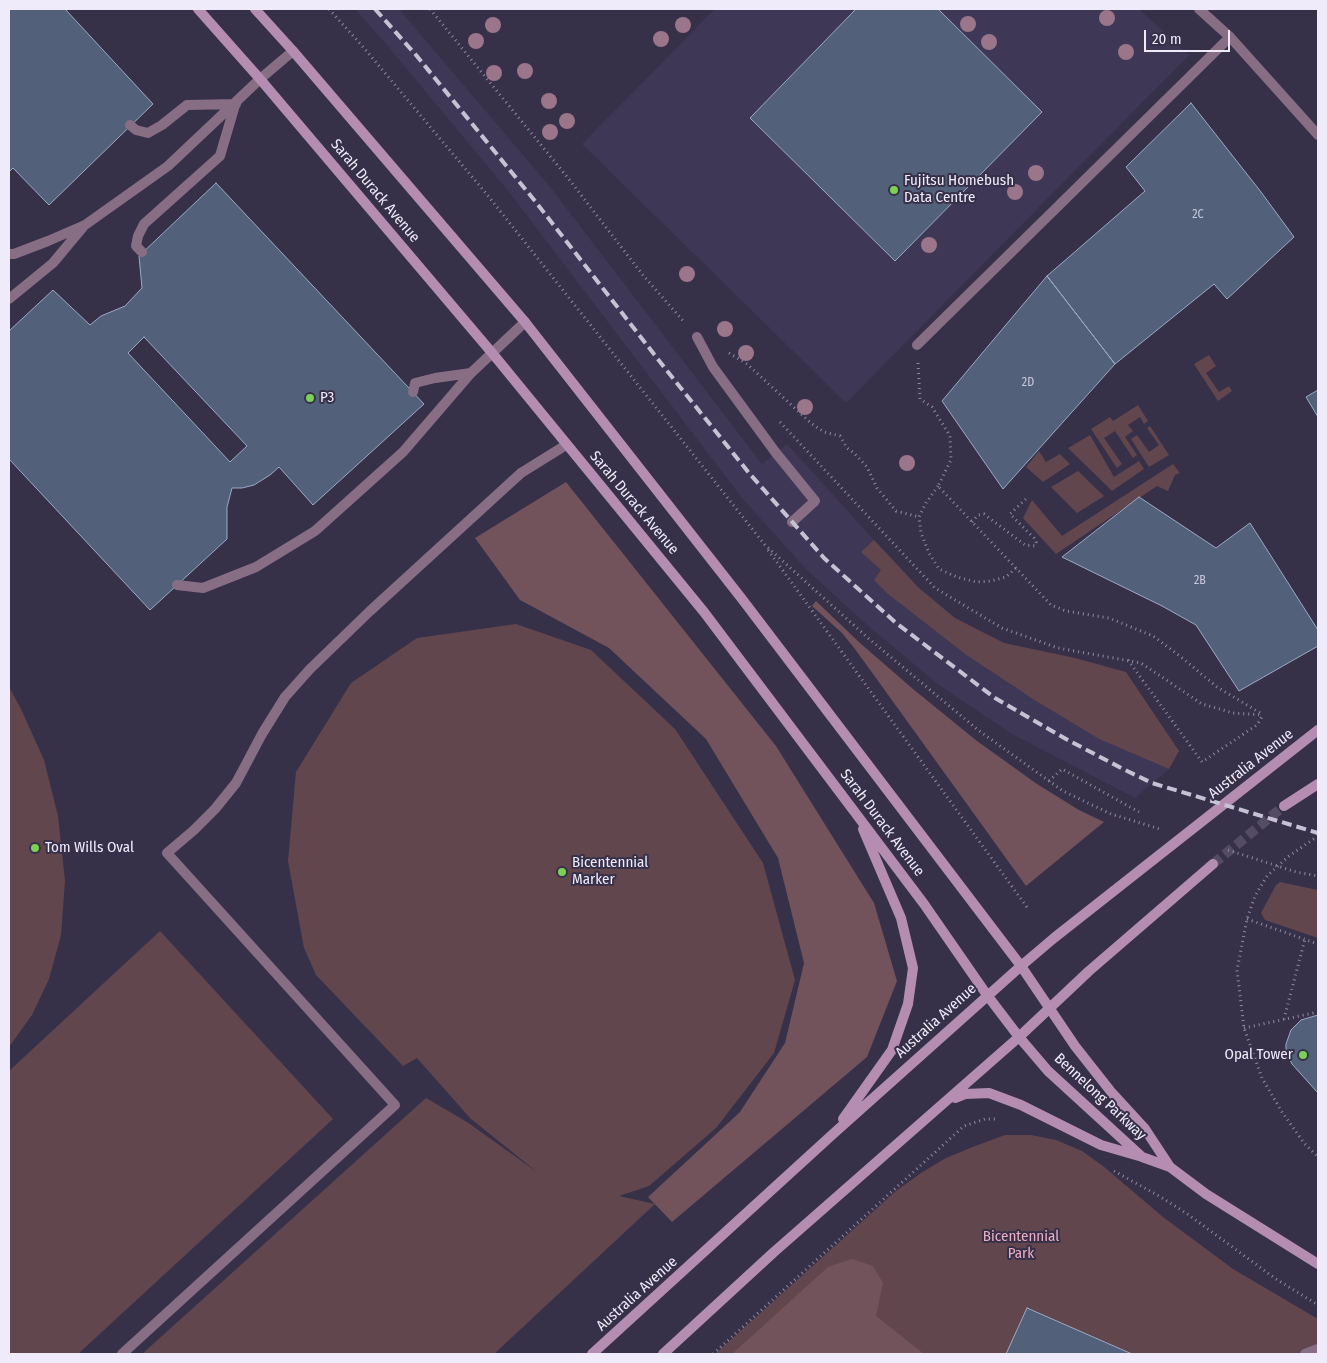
<!DOCTYPE html>
<html>
<head>
<meta charset="utf-8">
<style>
  body { margin:0 }
  #map { position:relative; width:1327px; height:1363px; overflow:hidden; background:#373049; font-family:"Fira Sans Condensed",sans-serif }
  canvas { display:block }
  .frame { position:absolute; inset:0; border:10px solid #efebfb; pointer-events:none }
  .scale { position:absolute; left:1144px; top:30px; width:86px; height:22px; box-sizing:border-box; border:2px solid #efebfb; border-top:0; padding-left:6px; font-size:15px; line-height:18px; white-space:nowrap; color:#efebfb; -webkit-text-stroke:4px #373049; paint-order:stroke }
</style>
</head>
<body>
<div id="map">
<canvas width="1327" height="1363"></canvas>
<div class="frame"></div>
<div class="scale">20 m</div>
</div>
<script>
const ctx = document.querySelector('canvas').getContext('2d');
ctx.lineJoin = 'round';
function fill(path, color) {
  ctx.fillStyle = color;
  ctx.fill(path, 'evenodd');
}
function toPath(rows) {
  const path = new Path2D();
  for (const r of rows) {
    path.moveTo(r[0], r[1]);
    for (let i = 2; i < r.length; i += 2) path.lineTo(r[i], r[i + 1]);
  }
  return path;
}
function stroke(path, color, width, dash) {
  ctx.strokeStyle = color;
  ctx.lineWidth = width;
  ctx.lineCap = dash ? 'butt' : 'round';
  ctx.setLineDash(dash || []);
  ctx.stroke(path);
}
function write(font, color, halo, rows, align = 'center') {
  ctx.font = font + ' "Fira Sans Condensed",sans-serif';
  ctx.lineWidth = 4;
  ctx.setLineDash([]);
  ctx.textBaseline = 'middle';
  ctx.strokeStyle = halo;
  ctx.fillStyle = color;
  for (const [text, x, y, turn = 0] of rows) {
    ctx.save();
    ctx.translate(x, y);
    ctx.rotate((+turn || 0) * Math.PI / 180);
    ctx.textAlign = isNaN(turn) ? turn : align;
    if (halo) ctx.strokeText(text, 0, 0);
    ctx.fillText(text, 0, 0);
    ctx.restore();
  }
}
fill(toPath([
  [355,9,399,9,551,188,762,464,787,444,874,540,861,552,881,570,888,594,965,654,1036,701,1099,739,1169,769,1135,798,1010,733,939,685,867,625,805,568,742,498,509,192,387,45],
  [715,9,1139,9,1189,55,846,403,582,144]
]), '#3f3756');
fill(toPath([
  [1209,355,1216,366,1206,373,1219,392,1229,386,1232,391,1218,401,1194,364],
  [1138,405,1148,421,1144,424,1140,417,1128,425,1133,431,1125,437,1137,455,1133,458,1115,431,1104,438,1122,464,1117,468,1091,429,1110,417,1113,421],
  [1150,426,1169,455,1149,467,1131,439,1137,435,1149,452,1159,445,1147,428],
  [1090,435,1114,477,1139,461,1144,469,1112,491,1068,448],
  [1039,451,1046,462,1060,454,1070,464,1043,482,1026,467],
  [1173,464,1180,473,1175,475,1168,491,1157,486,1056,554,1023,518,1032,500,1062,536],
  [1078,471,1104,496,1077,513,1051,487],
  [874,540,919,588,955,618,1004,643,1075,658,1126,672,1179,751,1169,769,1099,739,1036,701,965,654,888,594,874,580,881,570,861,552],
  [516,624,591,650,675,729,763,863,795,980,774,1053,716,1128,649,1186,619,1196,655,1204,494,1354,142,1354,426,1098,467,1122,537,1172,470,1118,417,1058,403,1066,316,975,304,948,288,861,296,772,351,683,417,638],
  [9,687,21,709,44,760,58,816,65,881,61,935,49,979,32,1015,9,1047],
  [1280,882,1318,890,1318,938,1265,920,1261,913,1276,885],
  [160,931,333,1119,78,1354,9,1354,9,1071],
  [1005,1135,1031,1135,1056,1140,1082,1151,1103,1166,1163,1217,1233,1269,1318,1319,1318,1354,715,1354,896,1191,921,1173,946,1158,975,1146]
]), '#62464e');
fill(toPath([
  [566,482,776,746,874,903,897,981,867,1057,672,1222,648,1197,740,1112,785,1043,804,963,778,858,706,739,609,648,520,600,475,538],
  [816,601,860,643,913,689,977,741,1037,784,1079,810,1104,822,1026,886,855,649,842,633,812,606],
  [852,1259,873,1266,883,1283,876,1316,924,1354,732,1354,828,1267]
]), '#72525b');
const building = toPath([
  [9,9,65,9,153,104,49,205,13,168,9,172,9,9],
  [856,9,938,9,1042,112,895,261,750,118,856,9],
  [1191,103,1261,192,1294,237,1227,299,1214,284,1115,364,1047,276,1145,191,1126,167,1191,103],
  [216,183,424,404,313,505,279,467,270,475,254,485,242,488,232,488,227,507,227,539,150,610,9,459,9,331,53,290,90,325,101,316,125,306,142,288,139,256,216,183],
  [144,337,247,446,230,462,128,353,144,337],
  [1047,276,1115,364,1003,489,942,401,1047,276],
  [1318,390,1318,417,1306,397,1318,390],
  [1139,497,1216,548,1250,523,1318,630,1318,646,1239,691,1196,625,1162,606,1062,557,1139,497],
  [1318,1015,1318,1093,1292,1064,1286,1051,1286,1044,1291,1030,1301,1020,1318,1015],
  [1027,1308,1132,1354,1006,1354,1027,1308]
]);
fill(building, '#53607a');
stroke(building, '#9caac6', 1);
stroke(toPath([
  [1213,864,1284,806]
]), '#534c64', 10, [10, 5]);
stroke(toPath([
  [329,9,364,48,489,197,765,545,868,638,978,730,1063,791,1111,814,1160,829],
  [430,9,568,178,642,274,684,322],
  [729,353,747,364,812,424,824,432,840,436,847,448,854,453,867,467,877,488,896,511,919,517],
  [918,363,920,399,932,407,950,436,951,460,938,486,1051,605,1066,611,1109,618,1153,636,1181,657,1217,687,1262,714],
  [780,422,935,588,1002,628,1058,648,1141,663,1202,704,1233,713,1263,715],
  [938,486,926,503,919,517,921,533,929,553,939,569,957,577,976,582,991,581,1006,577,1016,568],
  [972,522,978,515,984,514,1025,545,1035,546,1036,542,1034,538,1010,514,1028,497],
  [768,550,1029,910],
  [1128,660,1202,762,1257,725,1263,715],
  [1049,781,1062,769,1139,812],
  [1318,836,1289,856,1267,876,1255,896,1247,919,1237,970,1244,1028,1262,1078,1282,1112,1304,1143,1318,1157],
  [1228,850,1296,872,1318,876],
  [1247,919,1318,944],
  [1284,1019,1305,939],
  [1244,1028,1318,1012],
  [1114,1171,1159,1196,1186,1213,1276,1279,1318,1305],
  [713,1354,964,1126,985,1119,998,1119]
]), '#918ba0', 3, [1, 4]);
stroke(toPath([
  [130,125,136,130,148,133,162,125,187,105,236,104],
  [142,252,136,246,138,236,144,224,220,156,235,105],
  [9,254,14,254,48,241,85,225,168,166,260,79,293,51],
  [9,299,53,263,83,227],
  [697,337,713,367,776,453,815,501,792,522],
  [917,345,1230,37],
  [413,392,415,383,435,378,471,373],
  [177,585,203,588,256,567,315,531,403,452,471,373,525,322],
  [122,1354,395,1105,167,853,194,830,215,809,236,783,262,734,285,697,310,669,370,611,521,473,566,445],
  [1305,1354,1318,1349]
]), '#876e85', 10);
stroke(toPath([
  [1199,9,1230,37,1318,135]
]), '#876e85', 10);
stroke(toPath([
  [198,9,260,79,493,354,704,612,924,904,987,995,1019,1037,1048,1071,1142,1157,1170,1167,1206,1194,1318,1264],
  [255,9,293,51,525,322,742,599,1021,966,1075,1046,1112,1093,1145,1129,1170,1167],
  [1284,806,1318,784],
  [955,1098,965,1094,989,1093,1021,1105,1101,1145,1139,1156],
  [843,1119,892,1050,908,1004,913,968,901,918,863,829],
  [592,1354,833,1134,1021,966,1054,938,1318,730],
  [663,1354,774,1252,1019,1037,1089,971,1213,864]
]), '#b58db3', 10);
stroke(toPath([
  [375,9,416,55,535,201,664,367,749,473,824,558,896,623,995,698,1066,739,1123,769,1152,783,1318,833]
]), '#c6c1d3', 4, [10, 5]);
ctx.fillStyle = '#9b758a';
for (const [x, y] of [
  [1107,18],
  [968,24],
  [493,25],
  [683,25],
  [661,39],
  [476,41],
  [989,42],
  [1126,52],
  [525,71],
  [494,73],
  [549,101],
  [567,121],
  [550,132],
  [1036,173],
  [1015,192],
  [929,245],
  [687,274],
  [725,329],
  [746,353],
  [805,407],
  [907,463]
]) {
  ctx.beginPath();
  ctx.arc(x, y, 8, 0, 2 * Math.PI);
  ctx.fill();
}
for (const [x, y, r, color] of [
  [894,190,5,"#7bd156"],
  [310,398,5,"#7bd156"],
  [35,848,5,"#7bd156"],
  [562,872,5,"#7bd156"],
  [1303,1055,5,"#7bd156"]
]) {
  const dot = new Path2D();
  dot.arc(x, y, r, 0, 2 * Math.PI);
  ctx.fillStyle = color;
  ctx.fill(dot);
  stroke(dot, '#373049', 2);
}
write('12px', '#c8c8db', null, [
  ["2C",1198,215],
  ["2D",1028,383],
  ["2B",1200,581]
]);
write('15px', '#efebfb', '#373049', [
  ["Fujitsu Homebush",904,181],
  ["Data Centre",904,198],
  ["P3",320,398],
  ["Tom Wills Oval",45,848],
  ["Bicentennial",572,863],
  ["Marker",572,880],
  ["Opal Tower",1293,1055,"right"]
], 'left');
write('15px', '#efebfb', '#373049', [
  ["Sarah Durack Avenue",375,191,50],
  ["Sarah Durack Avenue",634,503,50],
  ["Australia Avenue",1251,764,-38],
  ["Sarah Durack Avenue",882,823,53],
  ["Australia Avenue",936,1021,-42],
  ["Bennelong Parkway",1100,1097,43],
  ["Australia Avenue",637,1294,-42]
]);
write('15px', '#ecaec0', '#373049', [
  ["Bicentennial",1021,1237],
  ["Park",1021,1254]
]);
</script>
</body>
</html>
